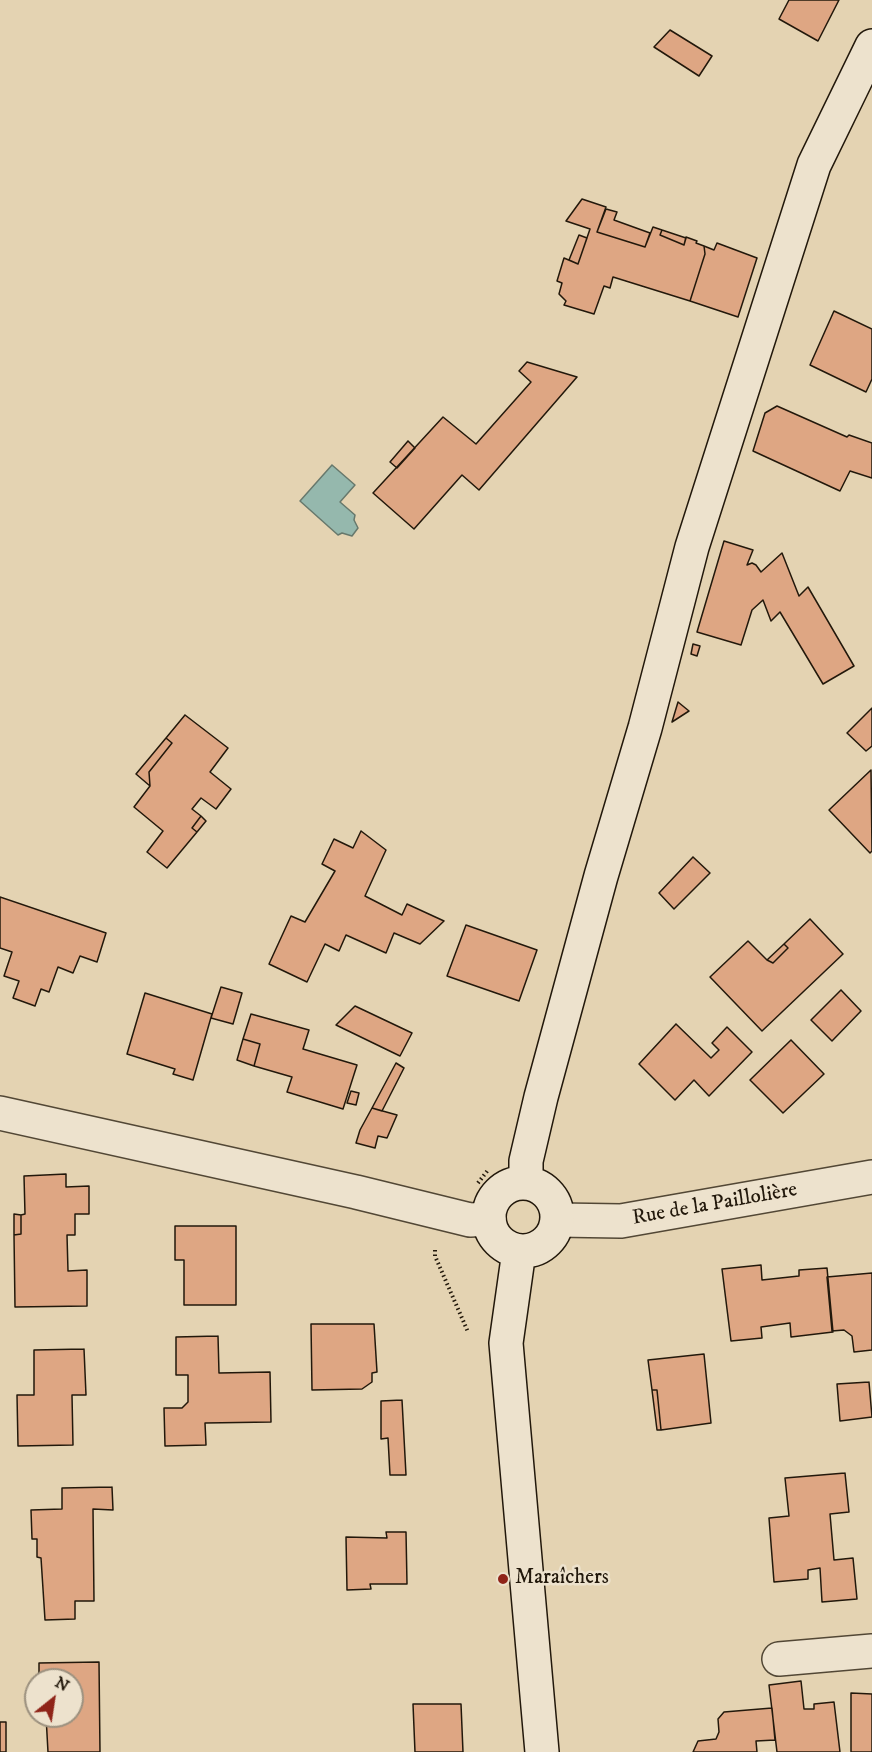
<!DOCTYPE html>
<html>
<head>
<meta charset="utf-8">
<style>
  body { margin:0 }
  #map { position:relative; width:872px; height:1752px; overflow:hidden; background:#e4d3b2; font-family:"IM FELL DW Pica",serif }
  canvas { display:block }
  .north { position:absolute; left:24px; top:1668px; width:60px; height:60px; box-sizing:border-box; background:#ede2cd; border:2px solid #9c917f; border-radius:50%; rotate:30deg; font-size:16px; font-weight:700; line-height:24px; text-align:center; color:#22180b }
  .north::after { content:''; display:block; margin:auto; width:21px; height:27px; background:#8f2418; clip-path:polygon(50% 0,100% 100%,50% 72%,0 100%) }
</style>
</head>
<body>
<div id="map">
<canvas width="872" height="1752"></canvas>
<div class="north">N</div>
</div>
<script>
const ctx = document.querySelector('canvas').getContext('2d');
ctx.lineJoin = 'round';
function fill(path, color) {
  ctx.fillStyle = color;
  ctx.fill(path, 'evenodd');
}
function toPath(rows) {
  const path = new Path2D();
  for (const r of rows) {
    if (r.length === 3) {
      path.moveTo(r[0] + r[2], r[1]);
      path.arc(r[0], r[1], r[2], 0, 2 * Math.PI);
      continue;
    }
    path.moveTo(r[0], r[1]);
    for (let i = 2; i < r.length; i += 2) path.lineTo(r[i], r[i + 1]);
  }
  return path;
}
function stroke(path, color, width, dash) {
  ctx.strokeStyle = color;
  ctx.lineWidth = width;
  ctx.lineCap = dash ? 'butt' : 'round';
  ctx.setLineDash(dash || []);
  ctx.stroke(path);
}
function write(font, color, halo, rows, align = 'center') {
  ctx.font = font + ' "IM FELL DW Pica",serif';
  ctx.lineWidth = 5;
  ctx.setLineDash([]);
  ctx.textBaseline = 'middle';
  ctx.strokeStyle = halo;
  ctx.fillStyle = color;
  for (const [text, x, y, turn = 0] of rows) {
    ctx.save();
    ctx.translate(x, y);
    ctx.rotate((+turn || 0) * Math.PI / 180);
    ctx.textAlign = isNaN(turn) ? turn : align;
    if (halo) ctx.strokeText(text, 0, 0);
    ctx.fillText(text, 0, 0);
    ctx.restore();
  }
}
const water = toPath([
  [332,465,355,485,340,502,355,515,354,520,358,528,352,536,342,533,338,535,300,501,332,465]
]);
fill(water, '#95b8ad');
stroke(water, '#67786c', 1.5);
const building = toPath([
  [789,0,839,0,818,41,779,19,789,0],
  [670,30,712,56,699,76,654,47,670,30],
  [582,199,606,207,597,232,645,247,653,227,662,230,660,235,684,245,686,237,697,241,696,243,704,246,705,254,690,301,613,277,610,288,604,286,594,314,564,305,566,301,559,294,562,283,557,281,564,258,578,264,590,229,566,221,582,199],
  [606,209,617,212,614,220,650,233,645,247,597,232,606,209],
  [662,230,686,238,684,245,660,235,662,230],
  [579,235,587,238,578,264,569,260,579,235],
  [717,243,757,258,738,317,690,301,705,254,704,246,714,250,717,243],
  [834,311,872,329,872,379,866,392,810,365,834,311],
  [527,362,577,377,479,490,462,475,414,529,373,493,443,417,476,444,531,382,519,371,527,362],
  [777,406,847,437,849,435,872,443,872,478,850,471,840,491,753,451,765,413,777,406],
  [408,441,415,448,397,468,390,462,408,441],
  [724,541,753,550,747,565,752,563,756,565,761,572,782,553,799,596,808,587,854,666,823,684,780,612,771,621,763,600,752,610,741,645,697,632,724,541],
  [693,644,700,646,697,656,691,654,693,644],
  [678,702,689,711,672,722,678,702],
  [872,708,872,746,866,751,847,733,872,708],
  [185,715,228,748,210,772,231,789,216,809,201,798,192,809,201,816,192,828,197,832,167,868,147,852,163,831,134,807,150,786,149,772,172,743,166,738,185,715],
  [166,738,172,743,149,772,150,786,136,774,166,738],
  [871,770,872,851,870,853,829,810,871,770],
  [201,816,206,821,197,832,192,828,201,816],
  [361,831,386,850,365,896,402,915,407,904,444,921,420,944,394,933,386,953,346,935,339,951,325,944,307,982,269,964,291,916,305,922,335,871,322,864,334,839,353,848,361,831],
  [693,857,710,873,674,909,659,893,693,857],
  [0,897,106,933,97,962,80,956,73,973,58,967,49,992,41,989,35,1006,13,998,19,981,4,976,12,952,0,948,0,897],
  [810,919,843,954,762,1031,710,977,748,941,767,960,773,963,788,948,784,944,810,919],
  [466,925,537,950,519,1001,447,976,466,925],
  [784,944,788,948,773,963,767,960,784,944],
  [221,987,242,993,233,1024,211,1018,221,987],
  [841,990,861,1011,832,1041,811,1020,841,990],
  [145,993,212,1014,193,1080,173,1074,175,1069,127,1054,145,993],
  [355,1006,412,1033,400,1056,336,1025,355,1006],
  [251,1014,309,1030,303,1049,357,1065,343,1109,287,1092,292,1077,254,1066,260,1044,243,1039,251,1014],
  [676,1024,711,1058,719,1050,712,1043,727,1027,752,1052,709,1096,694,1080,675,1100,639,1064,676,1024],
  [243,1039,260,1044,254,1066,237,1060,243,1039],
  [791,1040,824,1074,783,1113,750,1080,791,1040],
  [396,1063,404,1068,382,1111,372,1108,396,1063],
  [351,1091,359,1093,356,1105,347,1103,351,1091],
  [372,1108,397,1115,387,1138,378,1136,375,1148,356,1143,360,1130,372,1108],
  [66,1174,66,1187,89,1186,89,1214,75,1214,75,1235,67,1235,68,1271,87,1270,87,1306,15,1307,14,1235,21,1234,21,1215,25,1214,24,1176,66,1174],
  [14,1214,21,1215,21,1234,14,1235,14,1214],
  [175,1226,236,1226,236,1305,184,1305,184,1260,175,1260,175,1226],
  [761,1265,762,1280,799,1276,799,1270,827,1268,833,1332,791,1337,790,1323,761,1327,762,1338,731,1341,722,1269,761,1265],
  [872,1273,872,1350,854,1352,852,1336,844,1330,832,1331,827,1277,872,1273],
  [311,1324,374,1324,377,1372,372,1373,372,1382,362,1389,312,1390,311,1324],
  [218,1336,219,1373,270,1372,271,1422,205,1423,206,1445,165,1446,164,1408,182,1408,188,1402,188,1375,176,1375,176,1337,218,1336],
  [84,1349,86,1395,72,1395,73,1445,18,1446,17,1395,34,1395,34,1350,84,1349],
  [704,1354,711,1423,661,1430,657,1390,652,1390,648,1360,704,1354],
  [869,1382,872,1417,840,1421,837,1384,869,1382],
  [652,1390,657,1390,661,1430,657,1430,652,1390],
  [402,1400,406,1475,390,1475,388,1438,381,1439,381,1401,402,1400],
  [845,1473,849,1512,830,1514,834,1560,853,1558,857,1599,822,1602,820,1568,808,1570,808,1579,774,1582,769,1518,789,1516,785,1478,845,1473],
  [112,1487,113,1510,93,1509,94,1601,75,1601,75,1619,45,1620,41,1558,37,1557,37,1539,32,1539,31,1510,62,1509,62,1488,112,1487],
  [386,1532,406,1532,407,1584,370,1584,371,1589,347,1590,346,1537,387,1538,386,1532],
  [99,1662,100,1752,48,1752,46,1716,72,1716,72,1680,39,1680,39,1663,99,1662],
  [801,1681,804,1709,814,1709,814,1704,834,1702,840,1752,777,1752,769,1685,801,1681],
  [851,1693,872,1694,872,1752,851,1752,851,1693],
  [413,1704,461,1704,463,1752,415,1752,413,1704],
  [772,1708,775,1740,756,1741,757,1752,693,1752,698,1741,716,1739,719,1732,718,1719,724,1712,772,1708],
  [0,1722,6,1722,6,1752,0,1752,0,1722]
]);
fill(building, '#dea683');
stroke(building, '#22180b', 1.5);
const minor = toPath([
  [0,1113,356,1192,470,1220,489,1219],
  [779,1659,872,1651]
]);
const tertiary = toPath([
  [558,1220,621,1221,872,1177]
]);
const secondary = toPath([
  [526,1182,526,1161,541,1097,601,876,645,728,692,547,814,165,872,46],
  [523,1217,34],
  [519,1251,506,1343,542,1752]
]);
stroke(minor, '#524735', 36);
stroke(tertiary, '#524735', 36);
stroke(secondary, '#22180b', 36);
stroke(toPath([
  [478,1183,488,1170],
  [435,1250,435,1256,468,1332]
]), '#22180b', 4, [1.5, 3]);
stroke(minor, '#ede2cd', 33);
stroke(tertiary, '#ede2cd', 33);
stroke(secondary, '#ede2cd', 33);
for (const [x, y, r, color] of [
  [503,1579,6,"#8f2418"]
]) {
  const dot = new Path2D();
  dot.arc(x, y, r, 0, 2 * Math.PI);
  ctx.fillStyle = color;
  ctx.fill(dot);
  stroke(dot, '#ede2cd', 2);
}
write('21px', '#22180b', '#ede2cd', [
  ["Rue de la Paillolière",715,1205,-10]
]);
write('21px', '#22180b', '#ede2cd', [
  ["Maraîchers",515,1579]
], 'left');
</script>
</body>
</html>
